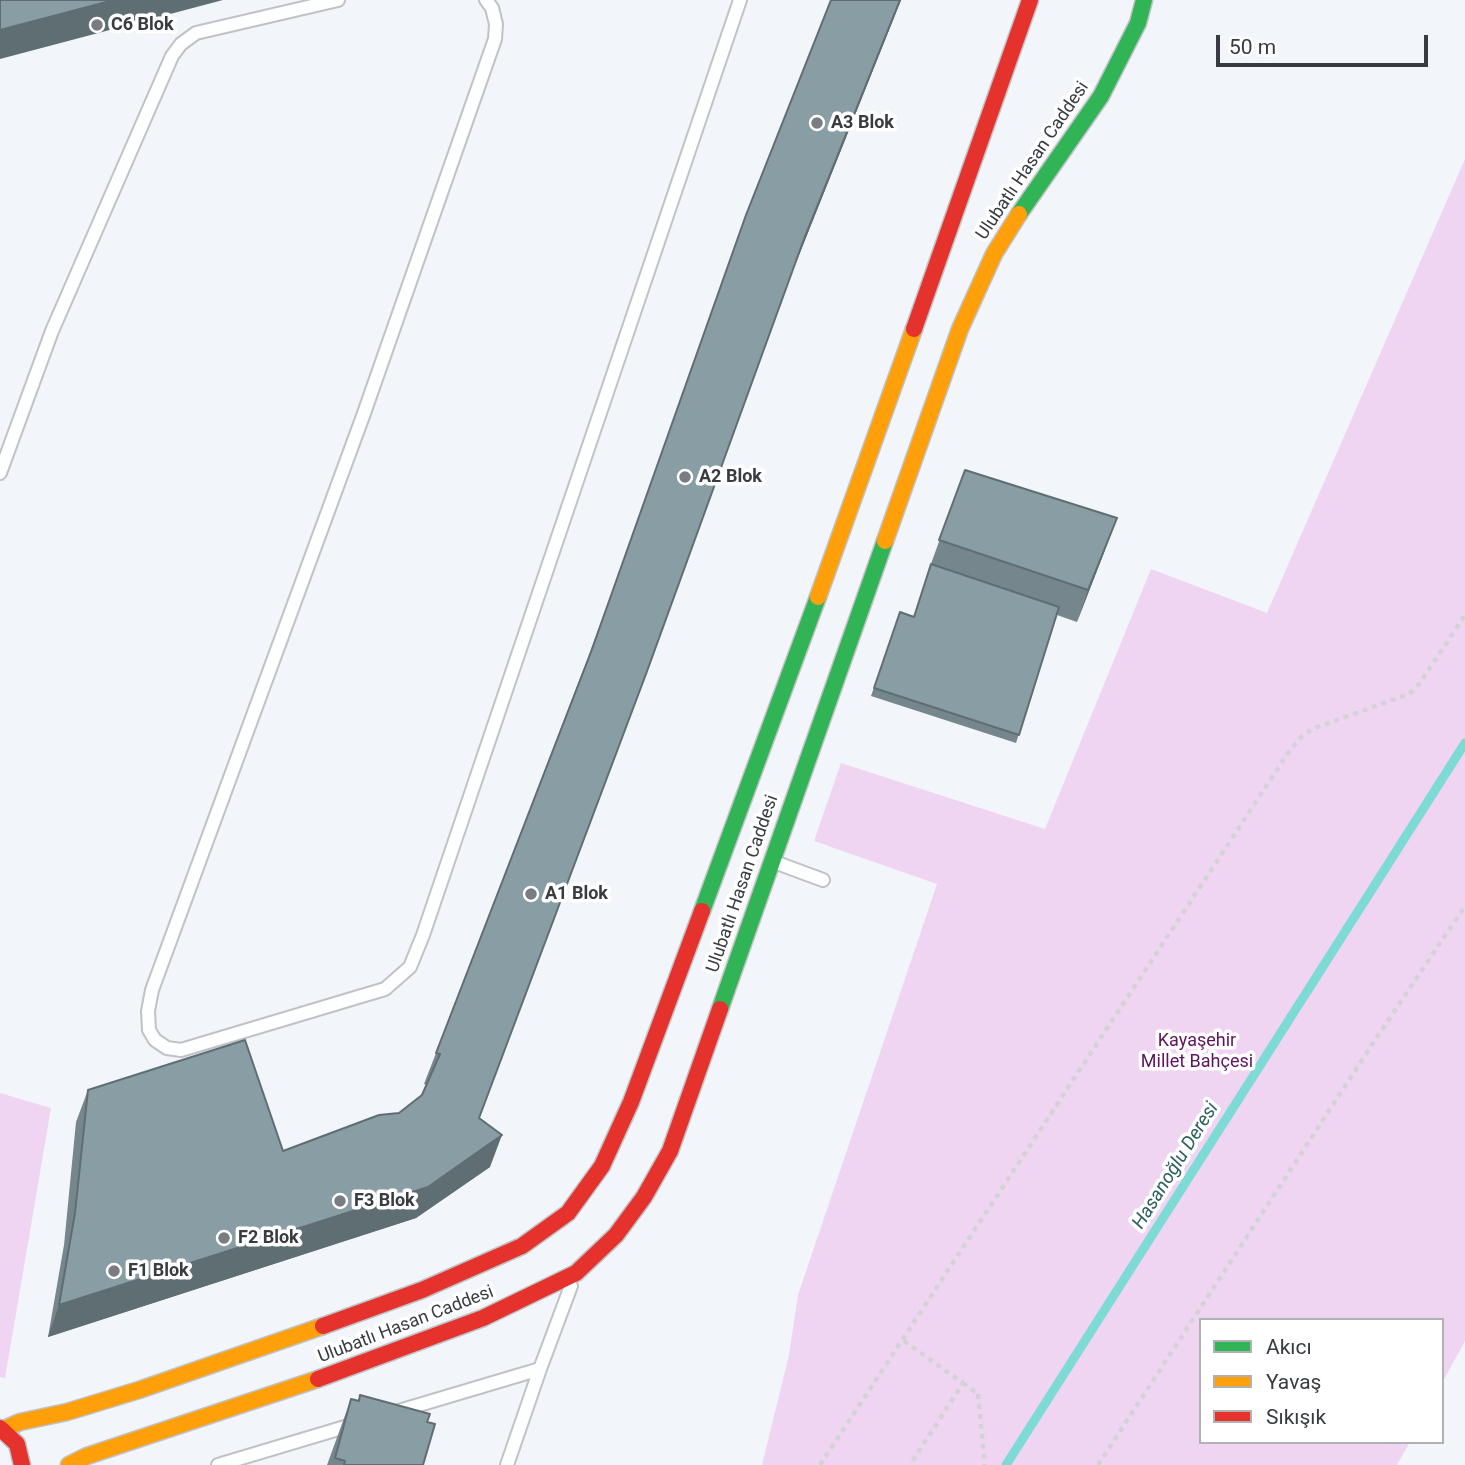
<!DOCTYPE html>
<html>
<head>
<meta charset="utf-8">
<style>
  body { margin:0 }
  #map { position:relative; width:1465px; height:1465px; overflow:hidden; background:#f2f5fa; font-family:Roboto,sans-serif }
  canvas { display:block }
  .legend { position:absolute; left:1199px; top:1318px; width:245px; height:126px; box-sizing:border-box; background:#fff; border:2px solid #afb1b2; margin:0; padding:9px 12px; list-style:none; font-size:21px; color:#383b3f }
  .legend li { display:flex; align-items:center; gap:14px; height:35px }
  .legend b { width:35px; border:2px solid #afb1b2 }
  .scale { position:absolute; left:1216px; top:35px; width:212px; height:32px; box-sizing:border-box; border:4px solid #383b3f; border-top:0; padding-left:9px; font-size:21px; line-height:24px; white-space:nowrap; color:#383b3f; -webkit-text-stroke:5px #fff; paint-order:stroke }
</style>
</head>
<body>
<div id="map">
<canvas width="1465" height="1465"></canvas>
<ul class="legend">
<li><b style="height:9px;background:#30b455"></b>Akıcı</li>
<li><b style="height:9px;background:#ff9f0a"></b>Yavaş</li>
<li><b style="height:9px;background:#e5322d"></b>Sıkışık</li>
</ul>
<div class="scale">50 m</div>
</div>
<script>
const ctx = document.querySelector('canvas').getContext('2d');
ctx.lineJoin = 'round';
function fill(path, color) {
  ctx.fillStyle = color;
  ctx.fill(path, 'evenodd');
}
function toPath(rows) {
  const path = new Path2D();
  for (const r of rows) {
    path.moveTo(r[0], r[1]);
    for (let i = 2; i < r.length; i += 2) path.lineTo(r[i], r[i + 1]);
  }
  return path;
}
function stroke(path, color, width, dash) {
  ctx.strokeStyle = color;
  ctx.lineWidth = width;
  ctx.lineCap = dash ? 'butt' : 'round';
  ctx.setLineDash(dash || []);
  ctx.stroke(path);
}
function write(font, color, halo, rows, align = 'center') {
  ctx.font = font + ' Roboto,sans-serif';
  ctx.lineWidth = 7;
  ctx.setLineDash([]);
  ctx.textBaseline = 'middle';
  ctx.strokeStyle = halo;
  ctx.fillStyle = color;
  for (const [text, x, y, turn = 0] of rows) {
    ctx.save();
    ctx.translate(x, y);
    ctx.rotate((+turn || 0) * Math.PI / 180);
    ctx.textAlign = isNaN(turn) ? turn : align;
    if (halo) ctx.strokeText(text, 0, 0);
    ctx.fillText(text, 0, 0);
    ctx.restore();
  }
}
fill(toPath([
  [1465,159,1465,1341,1442,1383,1442,1320,1201,1320,1201,1442,1410,1442,1397,1465,762,1465,789,1355,798,1295,937,884,814,841,841,763,1045,829,1151,569,1267,613],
  [0,1093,51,1108,5,1378,0,1377]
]), '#f0d5f3');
stroke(toPath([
  [1006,1465,1465,743]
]), '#7edad5', 9);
const lane = toPath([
  [486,0,492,8,496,24,495,39,363,416,152,990,148,1011,149,1030,155,1040,167,1048,181,1050,385,989,410,967,423,935,740,0],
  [0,473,52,331,172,56,181,44,196,33,338,0],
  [777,863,823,880],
  [392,1413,540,1369],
  [218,1465,355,1424],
  [507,1465,540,1369,571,1286]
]);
const fast = toPath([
  [1019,214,1101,96,1138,23,1144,0],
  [702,911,818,597],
  [720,1009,885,541]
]);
const slow = toPath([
  [885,541,960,329,994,254,1019,214],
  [818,597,914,329],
  [0,1431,20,1422,67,1412,139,1390,323,1326],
  [69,1465,87,1456,318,1379]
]);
const jam = toPath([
  [914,329,1030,0],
  [323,1326,422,1290,522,1246,568,1213,602,1166,631,1102,702,911],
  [318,1379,483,1318,576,1273,616,1235,644,1197,670,1151,720,1009],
  [0,1428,17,1444,22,1465]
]);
stroke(lane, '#c0c2c6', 16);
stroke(fast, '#c0c2c6', 19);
stroke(slow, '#c0c2c6', 19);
stroke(jam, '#c0c2c6', 19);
stroke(toPath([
  [904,1341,963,1383,910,1465],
  [963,1383,978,1394],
  [820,1465,1288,753,1301,737,1312,729,1409,694,1420,683,1465,615],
  [1098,1465,1379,1034,1465,906]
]), '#d3d3d5', 4.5, [5, 5]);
stroke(lane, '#fdfefe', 12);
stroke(fast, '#30b455', 16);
stroke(slow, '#ff9f0a', 16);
stroke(jam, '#e5322d', 16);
stroke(toPath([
  [978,1394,985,1465]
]), '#d3d3d5', 4.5, [5, 5]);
fill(toPath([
  [831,0,901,0,793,270,479,1118,490,1167,416,1218,48,1337,64,1245,76,1122,88,1090,283,1151,399,1113,422,1095,427,1085,424,1084,436,1053,587,660],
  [965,470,1105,550,1077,622,1057,615,1016,743,871,696,900,612,914,617,928,572],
  [360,1395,427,1422,423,1465,327,1465,351,1399,358,1401]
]), '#75878d');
fill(toPath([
  [114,0,223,0,0,59,0,30],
  [900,0,901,0,793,270,804,239],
  [1117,518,1105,550,1077,622,1088,590],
  [502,1135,490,1167,416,1218,48,1337,59,1305]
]), '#5f6e73');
const building = toPath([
  [0,0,114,0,0,30,0,0],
  [831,0,900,0,804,239,646,674,479,1118,502,1135,428,1187,59,1305,75,1213,88,1090,245,1040,283,1151,379,1115,399,1113,422,1095,440,1054,436,1053,591,652,746,215,831,0],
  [965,470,1117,518,1088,590,939,540,965,470],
  [931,564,1059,607,1019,735,874,688,900,612,914,617,931,564],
  [360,1395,430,1414,427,1422,435,1424,423,1465,344,1465,345,1461,335,1458,351,1399,359,1401,360,1395]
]);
fill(building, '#889da4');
stroke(building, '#5f6e73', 2);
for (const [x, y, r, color] of [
  [97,25,7,"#797c80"],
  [817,123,7,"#797c80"],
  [685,477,7,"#797c80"],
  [531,894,7,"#797c80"],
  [340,1201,7,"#797c80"],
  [224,1238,7,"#797c80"],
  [114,1271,7,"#797c80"]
]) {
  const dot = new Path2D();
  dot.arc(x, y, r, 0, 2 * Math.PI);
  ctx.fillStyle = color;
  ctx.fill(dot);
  stroke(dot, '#fff', 2.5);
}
write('bold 18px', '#383b3f', '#fff', [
  ["C6 Blok",111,25],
  ["A3 Blok",831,123],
  ["A2 Blok",699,477],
  ["A1 Blok",545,894],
  ["F3 Blok",354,1201],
  ["F2 Blok",238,1238],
  ["F1 Blok",128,1271]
], 'left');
write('18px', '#383b3f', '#fff', [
  ["Ulubatlı Hasan Caddesi",1033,161,-56],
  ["Ulubatlı Hasan Caddesi",743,884,-71],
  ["Ulubatlı Hasan Caddesi",406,1325,-21]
]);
write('18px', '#5e1261', '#fff', [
  ["Kayaşehir",1197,1041],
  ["Millet Bahçesi",1197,1062]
]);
write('italic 19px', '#2b605c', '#fff', [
  ["Hasanoğlu Deresi",1176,1166,-58]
]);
</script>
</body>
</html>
